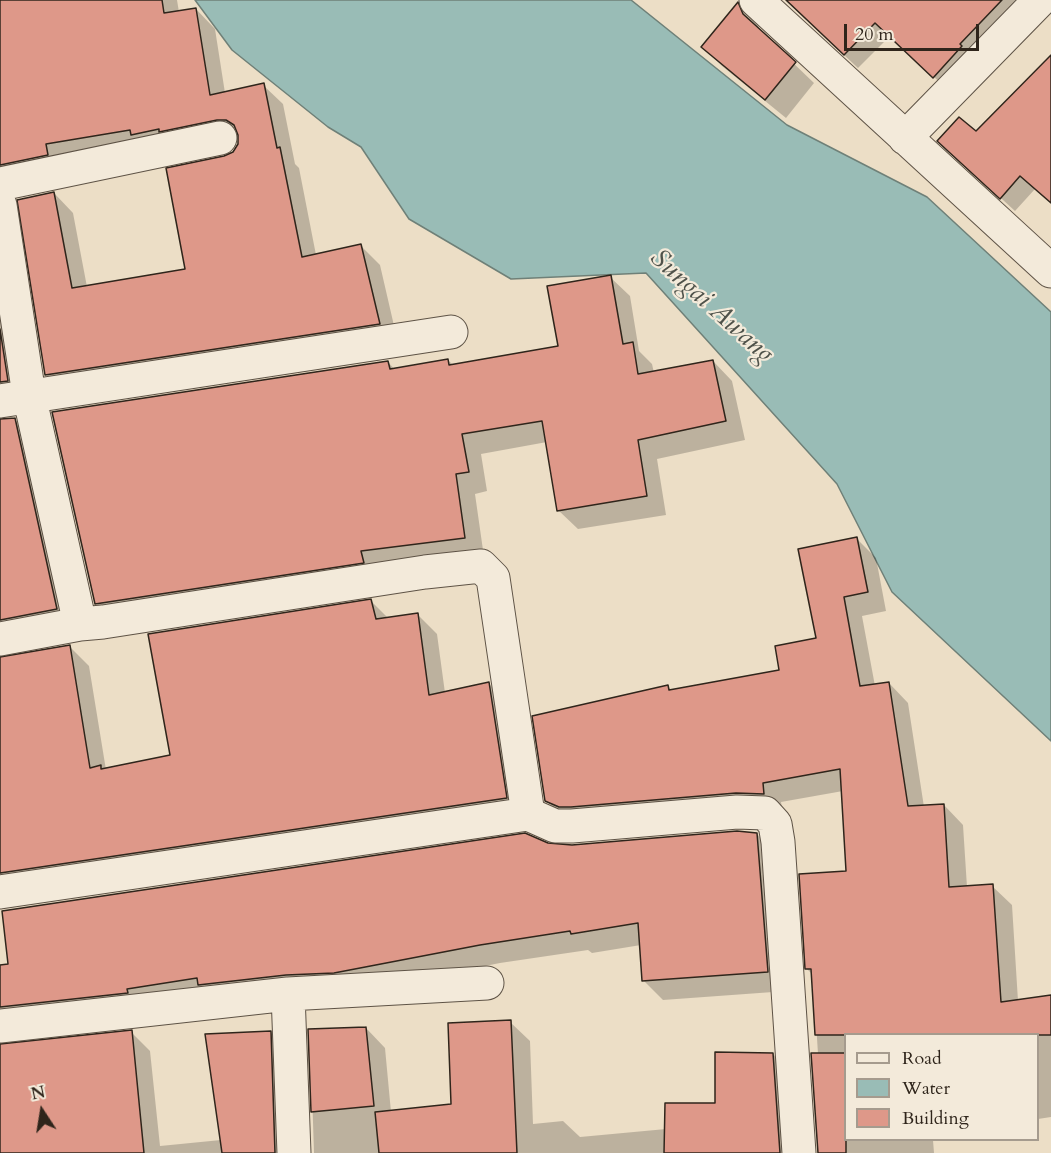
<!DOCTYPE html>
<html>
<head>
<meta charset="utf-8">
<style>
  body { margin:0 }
  #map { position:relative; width:1051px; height:1153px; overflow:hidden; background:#ecdec6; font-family:Cardo,serif }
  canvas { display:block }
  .legend { position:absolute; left:844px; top:1033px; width:195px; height:108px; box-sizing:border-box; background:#f3eada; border:2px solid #a59b8e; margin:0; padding:8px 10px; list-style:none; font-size:18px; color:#2f251b }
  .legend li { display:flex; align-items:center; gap:12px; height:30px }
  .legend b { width:30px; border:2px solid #a59b8e }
  .north { position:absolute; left:12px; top:1081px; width:60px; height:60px; -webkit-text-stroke:4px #f3eada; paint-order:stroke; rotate:348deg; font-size:16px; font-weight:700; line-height:24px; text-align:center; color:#2f251b }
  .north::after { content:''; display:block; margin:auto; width:21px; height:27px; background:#2f251b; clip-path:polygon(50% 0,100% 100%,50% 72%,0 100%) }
  .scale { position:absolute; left:844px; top:24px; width:135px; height:27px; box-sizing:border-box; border:3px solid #2f251b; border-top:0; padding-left:8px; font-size:18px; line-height:21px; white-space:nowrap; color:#2f251b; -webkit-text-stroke:4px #f3eada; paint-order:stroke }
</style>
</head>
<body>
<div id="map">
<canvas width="1051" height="1153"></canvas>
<ul class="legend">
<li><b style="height:8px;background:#f3eada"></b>Road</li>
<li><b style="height:16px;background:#99bcb6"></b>Water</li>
<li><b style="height:16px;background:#de9889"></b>Building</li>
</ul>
<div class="north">N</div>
<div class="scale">20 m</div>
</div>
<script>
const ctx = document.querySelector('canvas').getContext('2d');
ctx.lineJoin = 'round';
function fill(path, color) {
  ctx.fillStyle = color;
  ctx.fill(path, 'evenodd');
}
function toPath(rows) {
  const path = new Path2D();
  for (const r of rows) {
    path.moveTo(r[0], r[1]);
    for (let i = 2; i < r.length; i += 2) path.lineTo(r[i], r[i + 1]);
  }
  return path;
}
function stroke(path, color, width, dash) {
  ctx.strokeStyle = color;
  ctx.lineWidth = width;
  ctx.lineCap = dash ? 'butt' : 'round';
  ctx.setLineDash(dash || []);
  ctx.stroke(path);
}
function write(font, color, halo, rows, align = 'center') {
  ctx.font = font + ' Cardo,serif';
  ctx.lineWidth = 4.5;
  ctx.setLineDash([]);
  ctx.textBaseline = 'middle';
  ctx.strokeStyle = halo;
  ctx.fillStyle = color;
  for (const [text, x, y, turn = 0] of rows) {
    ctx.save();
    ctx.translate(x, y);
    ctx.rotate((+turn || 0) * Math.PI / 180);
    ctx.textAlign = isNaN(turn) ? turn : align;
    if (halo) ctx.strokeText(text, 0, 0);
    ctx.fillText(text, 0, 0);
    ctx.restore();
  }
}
const water = toPath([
  [195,0,631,0,787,125,927,197,1051,312,1051,741,892,592,837,484,646,273,511,279,409,219,361,147,328,127,232,50,195,0]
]);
fill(water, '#99bcb6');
stroke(water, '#6f8078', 1.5);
fill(toPath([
  [0,0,177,0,179,12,196,9,215,29,225,93,263,85,283,104,295,164,299,168,316,255,360,245,380,265,398,343,66,394,46,374,54,193,73,213,87,287,187,270,225,158,233,153,239,145,239,139,7,189,27,400,1,415,1,421,14,419,34,439,76,628,1,653,1,659,70,647,89,666,106,770,171,757,371,601,389,619,418,615,437,634,445,693,489,684,508,703,525,817,0,887],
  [785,0,1028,0,948,90,890,36,858,68],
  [738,4,757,23,761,32,814,83,786,118,722,66,703,47],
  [1051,57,1051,203,1035,189,1015,211,953,154,976,134],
  [610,277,630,296,639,351,652,364,654,373,713,361,732,381,745,440,657,459,666,515,578,529,558,510,547,442,481,454,487,491,475,494,484,557,116,623,96,603,388,362,395,370,448,360,453,365,559,347],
  [856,538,876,558,886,611,862,616,875,686,889,683,908,703,924,807,944,805,963,825,967,887,992,886,1012,905,1018,1001,1051,997,1051,1117,1038,1119,1038,1034,846,1034,846,1140,933,1140,934,1153,819,1153,818,1054,813,975,807,969,848,872,843,791,781,802,783,813,566,820,546,800,668,687,672,691,781,671,818,640],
  [757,834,776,854,787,991,663,1000,643,980,641,945,592,953,588,950,500,963,354,992,2,1039,1,1046,131,1032,150,1051,160,1146,221,1140,270,1032,290,1052,293,1153,0,1153,0,966,547,845,572,846],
  [510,1022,530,1041,533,1124,563,1121,580,1137,666,1129,716,1105,773,1054,792,1074,798,1153,314,1153,310,1031,366,1028,385,1048,391,1112,453,1106]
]), '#0003');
const building = toPath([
  [0,0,162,0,164,13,196,8,210,95,264,83,277,148,280,147,302,257,361,244,380,324,45,375,17,200,54,192,72,288,185,269,166,168,224,156,233,152,238,144,238,135,234,125,226,120,217,120,159,132,159,129,131,135,130,130,46,144,48,155,0,165,0,0],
  [786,0,1002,0,960,44,962,46,933,78,875,23,844,55,786,0],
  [738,2,743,14,796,62,765,100,701,47,738,2],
  [1051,55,1051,203,1020,176,1000,199,937,141,959,117,976,131,1051,55],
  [611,275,623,344,633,342,638,374,713,360,726,421,638,440,647,496,557,511,542,421,462,434,469,472,456,474,465,538,361,551,364,563,95,604,52,412,388,361,390,369,448,359,449,365,558,346,547,286,611,275],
  [0,329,8,381,0,382,0,329],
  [15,418,57,609,0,620,0,419,15,418],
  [857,537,868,592,844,597,860,686,889,682,908,806,944,804,949,887,993,884,1001,1002,1051,995,1051,1035,815,1035,811,969,805,969,799,874,846,871,840,769,763,783,764,794,736,793,571,807,559,807,545,801,532,716,668,685,669,690,779,670,775,646,816,638,798,549,857,537],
  [371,599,376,619,418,613,429,695,489,682,507,798,0,873,0,657,70,645,90,768,101,765,101,769,170,755,148,634,371,599],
  [737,831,757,833,768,972,642,981,638,923,571,934,570,931,480,945,334,973,286,975,198,985,197,978,127,989,128,993,0,1007,0,965,8,964,2,911,525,833,548,843,572,845,737,831],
  [511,1020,517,1153,379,1153,375,1112,451,1104,448,1023,511,1020],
  [366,1027,374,1106,311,1112,308,1029,366,1027],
  [132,1030,144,1153,0,1153,0,1044,132,1030],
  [271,1031,275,1153,222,1153,205,1034,271,1031],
  [715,1052,773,1053,780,1153,664,1153,665,1103,715,1103,715,1052],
  [811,1053,846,1053,846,1153,818,1153,811,1053]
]);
fill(building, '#de9889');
stroke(building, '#2f251b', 1.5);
const minor = toPath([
  [756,0,1051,271],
  [905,138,1040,0],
  [0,184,220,138],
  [0,205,29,395,80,624],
  [0,401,451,332],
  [0,639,80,624,103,622,425,572,481,566,493,578,528,814],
  [0,892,528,814,555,826,572,826,737,812,765,813,775,824,778,842,799,1153],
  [288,994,294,1153],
  [0,1026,288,994,487,983]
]);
stroke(minor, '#5e5346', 35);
stroke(minor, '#f3eada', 33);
write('italic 27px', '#4f524a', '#f3eada', [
  ["Sungai Awang",711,307,42]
]);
</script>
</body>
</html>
